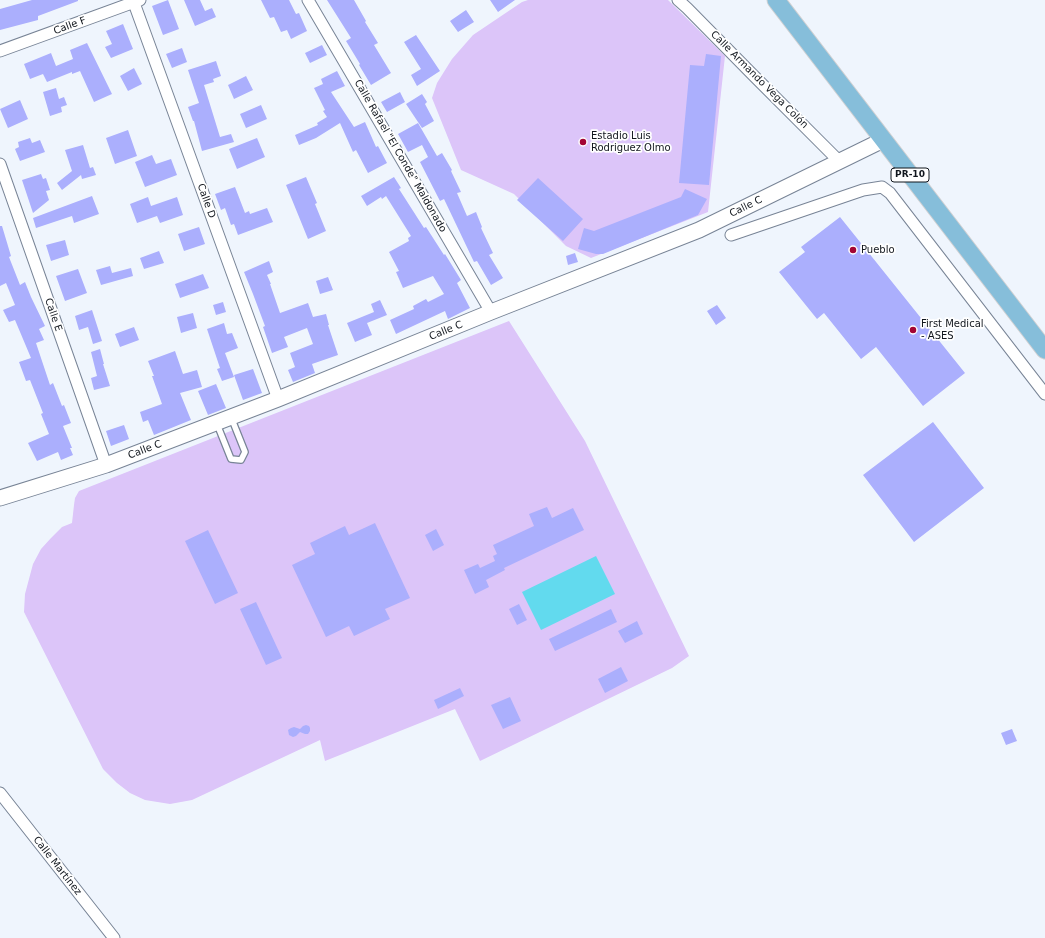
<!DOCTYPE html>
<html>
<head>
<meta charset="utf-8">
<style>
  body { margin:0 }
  canvas { display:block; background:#eff5fd }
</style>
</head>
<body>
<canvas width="1045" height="938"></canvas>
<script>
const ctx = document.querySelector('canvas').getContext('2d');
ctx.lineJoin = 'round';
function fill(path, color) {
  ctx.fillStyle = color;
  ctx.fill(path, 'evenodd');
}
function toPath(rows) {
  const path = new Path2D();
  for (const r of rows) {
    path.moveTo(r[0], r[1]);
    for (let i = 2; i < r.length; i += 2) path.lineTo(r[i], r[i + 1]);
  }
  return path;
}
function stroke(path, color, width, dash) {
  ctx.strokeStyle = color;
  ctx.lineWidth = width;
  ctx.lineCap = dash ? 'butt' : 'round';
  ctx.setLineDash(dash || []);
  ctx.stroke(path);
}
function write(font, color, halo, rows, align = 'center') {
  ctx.font = font + ' "DejaVu Sans",sans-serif';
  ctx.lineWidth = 3.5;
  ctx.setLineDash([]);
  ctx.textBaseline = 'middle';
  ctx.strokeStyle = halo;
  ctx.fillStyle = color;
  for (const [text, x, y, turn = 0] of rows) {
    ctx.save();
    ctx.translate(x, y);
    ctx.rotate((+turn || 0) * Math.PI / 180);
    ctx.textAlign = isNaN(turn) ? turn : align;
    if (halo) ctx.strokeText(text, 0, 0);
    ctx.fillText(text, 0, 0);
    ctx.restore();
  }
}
fill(toPath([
  [528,0,668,0,725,56,708,212,591,258,566,246,514,194,461,170,432,98,437,83,452,59,473,35,522,2],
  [509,321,585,441,689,656,672,668,480,761,455,709,325,761,320,740,192,800,170,804,145,800,130,793,117,783,103,769,24,612,25,594,33,564,41,549,51,538,62,527,72,523,74,505,75,498,79,491]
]), '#dcc5f9');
fill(toPath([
  [596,556,615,594,541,630,522,592]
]), '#62daee');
fill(toPath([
  [32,0,78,0,78,1,38,16,38,20,0,30,0,9],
  [168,0,179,29,163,35,152,6],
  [184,0,200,0,205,11,212,8,216,17,195,26],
  [261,0,289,0,296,14,299,13,307,31,291,39,287,30,281,32,274,17,270,18],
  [327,0,354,0,366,21,365,22,378,43,374,45,391,73,371,85,359,65,360,64,346,41,351,38],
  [490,0,515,0,498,12],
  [466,10,474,22,458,32,450,21],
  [123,24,133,49,111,58,105,47,112,44,106,31],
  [416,35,440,71,417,86,411,75,421,69,404,42],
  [87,43,112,94,94,102,80,71,72,74,72,72,47,82,43,74,30,79,24,64,51,53,56,66,73,59,70,50],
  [322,45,327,55,310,63,305,53],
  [182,48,187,62,172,68,166,54],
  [706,54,721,56,709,185,679,183,690,65,704,66],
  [216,61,221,76,213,79,214,82,204,85,220,137,231,134,234,142,202,151,194,121,193,121,188,107,199,103,188,70],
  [134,68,142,84,128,91,120,76],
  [337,71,345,86,331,92,354,127,365,122,376,147,378,146,387,163,368,173,356,150,353,152,340,123,316,138,299,145,295,135,318,125,317,123,327,117,323,111,325,110,314,88,323,84,321,79],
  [246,76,253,90,234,99,228,85],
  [56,88,59,99,64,97,67,105,61,107,62,112,50,116,43,92],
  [400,92,405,102,387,112,381,102],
  [422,94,427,102,425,104,434,121,422,128,406,104],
  [20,100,28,119,8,128,0,109],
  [261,105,267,119,246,128,240,114],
  [418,123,437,156,442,153,452,170,451,171,461,192,457,193,467,216,476,212,482,227,481,228,493,253,489,255,503,278,491,285,477,261,474,262,444,199,440,201,420,162,428,157,422,145,408,152,398,134],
  [128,130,137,156,115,164,106,138],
  [30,138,32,143,40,140,45,152,20,161,15,149,19,147,18,142],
  [257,138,265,157,237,169,229,149],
  [83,145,90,168,93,167,96,175,82,179,81,175,62,190,57,183,72,171,65,150],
  [152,155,156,164,171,159,177,175,145,187,135,162],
  [41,174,43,179,46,178,50,190,46,191,49,200,33,213,22,180],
  [306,177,317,203,315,204,326,231,308,239,286,185],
  [394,177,401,188,399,189,424,228,426,227,444,255,445,254,461,280,457,283,470,308,448,319,445,311,396,334,390,320,414,309,413,306,426,299,428,302,444,294,433,276,403,288,396,272,399,271,389,252,409,241,408,238,411,236,386,196,382,199,381,197,367,206,361,196],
  [538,178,583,219,563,241,517,200],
  [235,187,245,213,249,211,250,214,267,208,273,222,238,235,234,224,231,225,225,208,221,210,215,194],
  [685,189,707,199,698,215,603,254,596,254,578,249,584,228,594,231,681,197],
  [92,196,99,214,74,223,72,216,36,228,33,218],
  [148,197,151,206,177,197,183,215,160,223,157,216,137,223,130,204],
  [840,217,965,373,923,406,876,347,861,359,824,313,817,319,779,272,805,252,801,247],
  [0,226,2,226,11,256,9,257,20,285,25,282,31,297,45,326,39,329,44,340,36,343,50,385,53,383,62,406,64,405,71,423,63,426,72,448,70,448,73,455,61,460,58,452,37,461,28,443,49,434,41,414,43,413,30,380,26,381,19,362,31,358,15,320,9,322,3,310,15,305,6,283,0,286],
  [199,227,205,244,184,251,178,234],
  [65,240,69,255,51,261,46,245],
  [159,251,164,263,144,269,140,258],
  [575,253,578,262,568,265,566,256],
  [269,261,273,272,267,275,271,284,270,284,280,313,308,303,313,317,326,314,329,325,328,325,338,355,312,364,315,373,293,382,288,370,295,367,290,353,313,344,307,328,284,337,288,347,272,353,263,327,265,326,253,294,244,272],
  [110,266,112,273,131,268,133,276,101,285,96,270],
  [78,269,87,293,65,301,56,276],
  [203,274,209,288,180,298,175,284],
  [328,277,333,290,320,294,316,281],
  [380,300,387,315,367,323,372,335,355,342,347,323,374,312,371,304],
  [223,302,226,312,216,315,213,305],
  [717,305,726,318,716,325,707,311],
  [92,310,102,341,93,344,88,327,79,330,75,316],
  [193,313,197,328,181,333,177,317],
  [224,323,227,334,232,333,238,348,225,353,234,377,222,381,217,369,220,368,207,329],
  [134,327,139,340,120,347,115,334],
  [100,349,104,364,103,364,110,386,94,390,91,378,97,376,91,352],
  [175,351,183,374,197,370,202,387,180,393,191,420,154,435,148,420,143,422,140,412,162,404,152,376,154,376,148,361],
  [253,369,262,393,243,400,234,375],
  [216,384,226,408,208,415,198,391],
  [933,422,984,488,914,542,863,475],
  [124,425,129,439,111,446,106,431],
  [547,507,552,518,573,508,584,530,504,568,505,570,486,580,489,587,475,594,464,570,478,564,480,568,495,561,493,556,497,554,493,545,534,526,529,514],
  [375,523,410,598,385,609,390,619,354,636,349,626,326,637,292,565,315,554,310,543,345,526,349,535],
  [436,529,444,545,433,551,425,535],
  [208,530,238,593,215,604,185,541],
  [256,602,282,658,266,665,240,609],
  [519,604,527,620,517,625,509,609],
  [611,609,617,622,555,651,549,639],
  [637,621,643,634,625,643,618,631],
  [621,667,628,681,605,693,598,679],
  [460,688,464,696,438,709,434,700],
  [510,697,521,721,503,729,491,705],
  [306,725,309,726,310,728,310,731,308,734,305,734,300,732,296,736,293,737,289,735,288,730,291,728,294,727,300,729,303,726],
  [1012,729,1017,741,1006,745,1001,733]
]), '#abaffd');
const lane = toPath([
  [217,424,231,459,241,460,245,452,231,417]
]);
const street = toPath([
  [308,0,491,312],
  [678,0,687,8,754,76,839,161],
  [134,3,278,399],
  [0,51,140,0],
  [0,164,106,465],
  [731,235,863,190,882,187,890,193,1045,394],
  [0,793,114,938]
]);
const secondary = toPath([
  [0,498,106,465,278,399,491,312,699,230,883,140]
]);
const primary = toPath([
  [776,0,1045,350]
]);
stroke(lane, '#788496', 8);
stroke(street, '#788496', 13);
stroke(secondary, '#788496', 17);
stroke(primary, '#cfd0d2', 19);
stroke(lane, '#fff', 5.5);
stroke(street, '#fff', 11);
stroke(secondary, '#fff', 15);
stroke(primary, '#86beda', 17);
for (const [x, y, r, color] of [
  [583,142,4,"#a30534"],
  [853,250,4,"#a30534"],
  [913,330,4,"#a30534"]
]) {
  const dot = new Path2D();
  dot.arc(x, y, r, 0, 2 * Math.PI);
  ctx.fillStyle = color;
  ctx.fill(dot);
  stroke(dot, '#fff', 1.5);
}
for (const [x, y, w] of [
  [910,175,38]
]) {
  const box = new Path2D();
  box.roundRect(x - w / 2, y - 7, w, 14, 3);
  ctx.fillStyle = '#fff';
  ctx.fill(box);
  stroke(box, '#11161d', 1);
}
write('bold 9px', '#11161d', null, [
  ["PR-10",910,175]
]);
write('10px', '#11161d', '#fff', [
  ["Calle F",70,26,-20],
  ["Calle Armando Vega Colón",759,80,45],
  ["Calle Rafael \"El Conde\" Maldonado",400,156,60],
  ["Calle D",206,201,70],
  ["Calle C",746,207,-26],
  ["Calle E",53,315,71],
  ["Calle C",446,331,-22],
  ["Calle C",145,450,-21],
  ["Calle Martínez",57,866,52]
]);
write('10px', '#11161d', '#fff', [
  ["Estadio Luis",591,136],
  ["Rodriguez Olmo",591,148],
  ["Pueblo",861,250],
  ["First Medical",921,324],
  ["- ASES",921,336]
], 'left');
</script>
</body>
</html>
